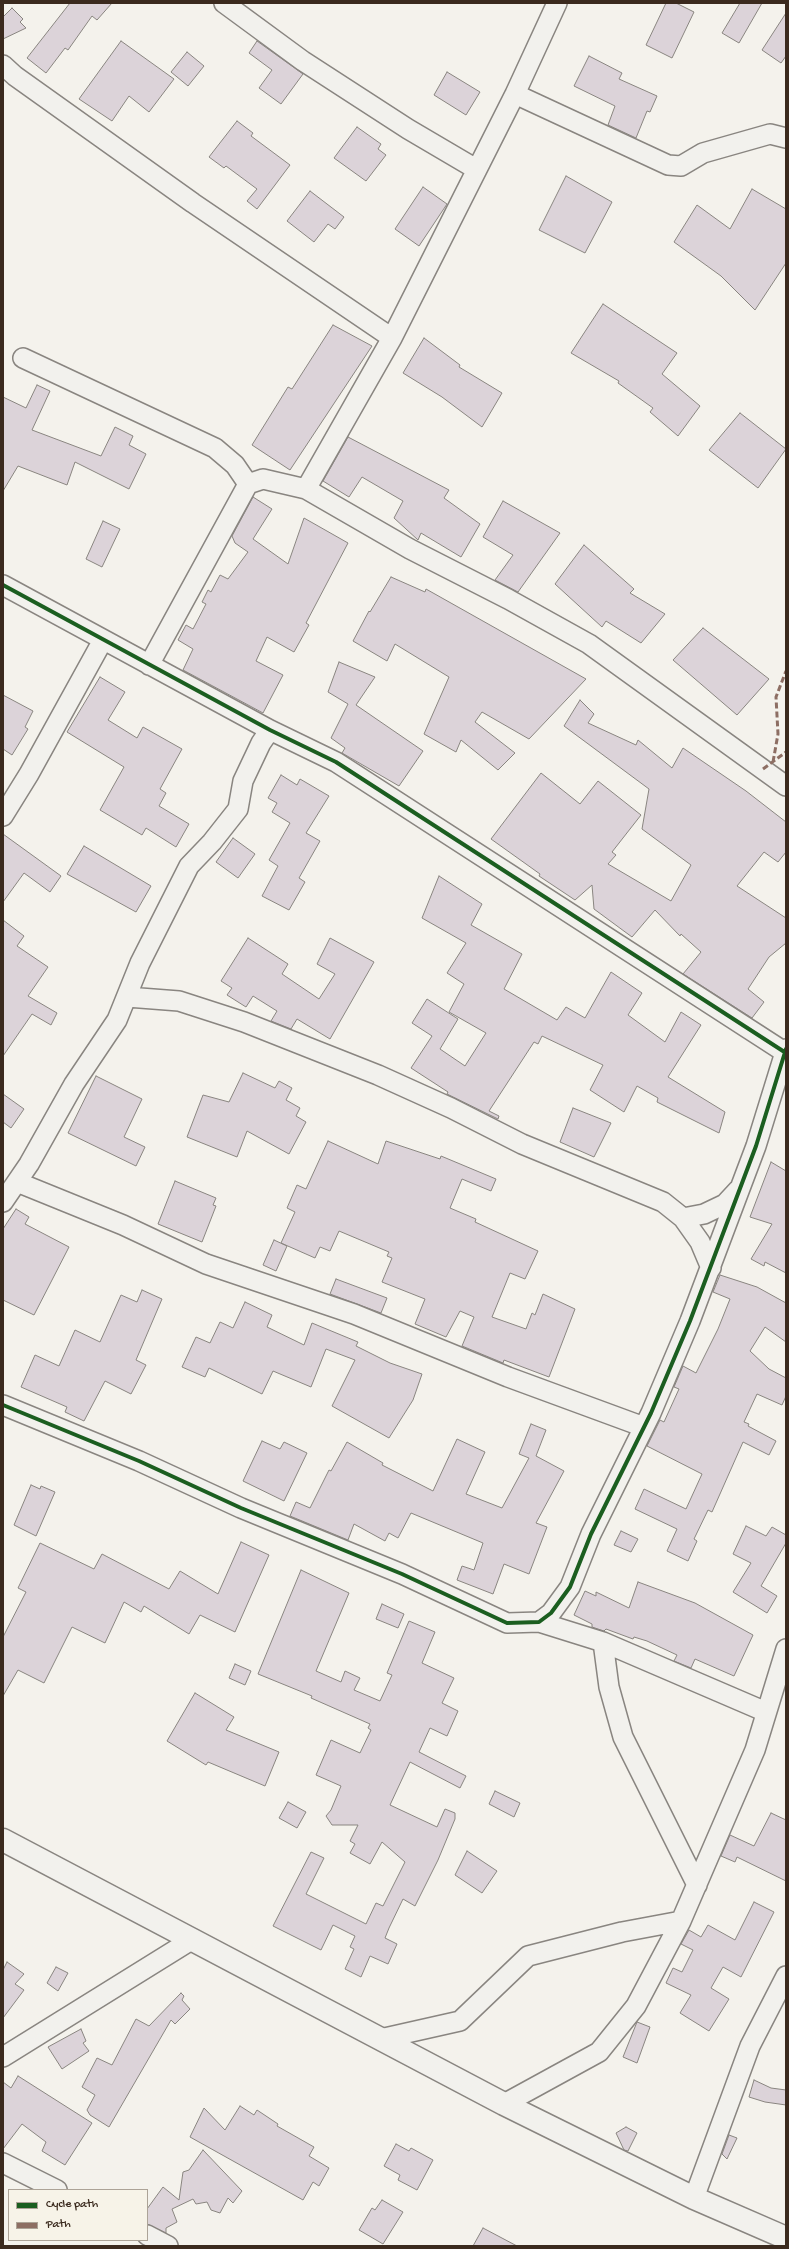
<!DOCTYPE html>
<html>
<head>
<meta charset="utf-8">
<style>
  body { margin:0 }
  #map { position:relative; width:789px; height:2249px; overflow:hidden; background:#f4f2ec; font-family:"Gochi Hand",sans-serif }
  canvas { display:block }
  .frame { position:absolute; inset:0; border:4px solid #3b2a1e; pointer-events:none }
  .legend { position:absolute; left:8px; top:2189px; width:140px; height:52px; box-sizing:border-box; background:#f7f3e8; border:1px solid #aca397; margin:0; padding:5px 7px; list-style:none; font-size:12px; color:#3b2a1e }
  .legend li { display:flex; align-items:center; gap:8px; height:20px }
  .legend b { width:20px; border:1px solid #aca397 }
</style>
</head>
<body>
<div id="map">
<canvas width="789" height="2249"></canvas>
<div class="frame"></div>
<ul class="legend">
<li><b style="height:5px;background:#1b5e20"></b>Cycle path</li>
<li><b style="height:5px;background:#8d6e63"></b>Path</li>
</ul>
</div>
<script>
const ctx = document.querySelector('canvas').getContext('2d');
ctx.lineJoin = 'round';
function fill(path, color) {
  ctx.fillStyle = color;
  ctx.fill(path, 'evenodd');
}
function toPath(rows) {
  const path = new Path2D();
  for (const r of rows) {
    path.moveTo(r[0], r[1]);
    for (let i = 2; i < r.length; i += 2) path.lineTo(r[i], r[i + 1]);
  }
  return path;
}
function stroke(path, color, width, dash) {
  ctx.strokeStyle = color;
  ctx.lineWidth = width;
  ctx.lineCap = dash ? 'butt' : 'round';
  ctx.setLineDash(dash || []);
  ctx.stroke(path);
}
const building = toPath([
  [70,3,112,3,97,20,92,16,68,50,65,48,46,73,27,58,70,3],
  [666,3,676,3,694,12,672,58,646,45,666,3],
  [740,3,762,3,739,43,722,33,740,3],
  [12,8,23,19,20,22,26,28,3,39,3,17,12,8],
  [786,13,786,56,781,63,762,50,786,13],
  [121,41,174,79,149,112,129,96,112,121,79,99,121,41],
  [257,41,303,74,281,104,259,88,272,70,249,53,257,41],
  [187,52,204,66,188,86,171,72,187,52],
  [589,56,622,73,619,79,657,96,650,112,647,111,636,138,608,125,615,106,574,86,589,56],
  [447,72,480,92,466,115,434,95,447,72],
  [237,121,253,133,251,136,290,165,257,209,247,201,257,189,226,166,224,168,209,157,237,121],
  [357,127,381,144,378,149,386,155,366,181,334,158,357,127],
  [566,176,612,202,585,253,539,230,566,176],
  [423,187,447,204,419,246,395,229,423,187],
  [752,189,786,209,786,263,755,310,721,276,674,242,697,205,730,229,752,189],
  [310,191,344,217,335,229,328,224,314,242,287,221,310,191],
  [603,304,677,353,662,374,700,406,678,436,650,412,653,408,618,383,619,381,571,353,603,304],
  [333,325,372,346,290,470,252,445,288,387,292,389,333,325],
  [424,338,460,365,459,367,502,393,482,427,442,397,403,373,424,338],
  [37,385,50,391,32,430,101,456,115,427,133,436,129,445,146,454,129,489,75,462,67,485,18,466,3,491,3,397,26,408,37,385],
  [740,413,786,449,758,488,709,450,740,413],
  [348,437,449,490,444,498,480,524,461,557,421,533,418,540,394,518,403,501,362,477,349,497,323,481,348,437],
  [253,497,272,509,253,539,288,564,304,518,348,543,306,623,309,625,294,652,267,637,256,661,283,675,263,713,183,670,193,649,178,640,186,625,193,629,206,604,202,602,208,590,211,592,220,575,228,579,248,552,235,543,232,536,253,497],
  [503,501,560,533,518,592,495,580,513,555,483,537,503,501],
  [103,521,120,529,102,567,86,559,103,521],
  [584,545,634,589,630,593,665,614,641,643,606,621,602,627,555,584,584,545],
  [391,577,425,592,426,589,586,679,529,739,482,712,475,722,515,753,498,770,461,740,456,752,424,734,449,677,395,644,387,661,353,641,369,611,370,612,391,577],
  [703,628,769,679,737,715,673,660,703,628],
  [339,662,375,677,356,705,423,751,399,786,342,753,345,748,331,738,348,704,328,692,339,662],
  [100,677,125,692,108,720,137,738,143,727,182,749,160,789,166,793,159,806,189,824,176,847,146,828,142,835,100,810,124,767,67,732,100,677],
  [3,695,33,711,25,727,28,729,12,755,3,749,3,695],
  [580,700,594,714,588,723,636,745,638,740,672,768,683,748,746,791,786,822,786,852,778,862,764,852,737,886,786,918,786,943,769,957,748,989,764,1002,752,1018,683,974,701,952,681,934,680,936,655,910,632,937,594,909,592,885,575,900,539,876,540,874,491,839,541,773,580,804,598,781,641,815,612,852,616,855,608,864,671,901,691,865,642,829,649,789,564,726,580,700],
  [281,775,297,785,300,779,329,796,306,833,320,841,299,878,305,882,289,910,262,896,278,866,269,860,290,823,272,812,277,803,268,798,281,775],
  [3,834,61,876,50,892,24,873,3,902,3,834],
  [233,838,255,854,238,878,216,862,233,838],
  [84,846,151,886,136,912,67,874,84,846],
  [439,876,482,904,471,925,522,954,504,989,557,1020,566,1007,585,1018,611,972,642,993,628,1015,665,1042,681,1012,701,1025,668,1077,725,1112,719,1133,657,1102,658,1098,637,1086,624,1112,590,1090,603,1065,542,1036,538,1044,534,1042,489,1111,499,1116,498,1119,447,1094,448,1092,411,1068,432,1036,412,1023,427,999,458,1019,440,1049,465,1066,486,1033,449,1012,464,984,447,973,466,943,422,918,439,876],
  [3,920,24,936,17,946,48,967,28,996,57,1013,51,1025,32,1014,3,1056,3,920],
  [248,938,288,964,282,974,319,999,335,974,317,964,330,938,374,962,330,1039,297,1019,291,1029,271,1021,277,1011,253,996,246,1007,227,995,232,988,221,981,248,938],
  [243,1073,275,1088,279,1081,292,1088,286,1100,300,1108,296,1116,306,1122,289,1154,247,1131,237,1157,187,1137,203,1095,229,1102,243,1073],
  [96,1076,142,1099,124,1137,145,1147,136,1166,68,1133,96,1076],
  [3,1094,24,1109,11,1128,3,1122,3,1094],
  [573,1108,611,1123,594,1157,560,1142,573,1108],
  [328,1141,378,1164,386,1141,440,1159,441,1156,496,1179,491,1191,462,1179,450,1208,476,1219,475,1222,538,1251,525,1279,510,1273,492,1317,526,1329,532,1313,535,1315,543,1294,575,1309,549,1377,504,1360,503,1363,462,1346,474,1317,460,1311,446,1337,415,1324,425,1299,382,1282,392,1258,387,1256,389,1252,339,1231,330,1251,320,1247,315,1258,281,1243,295,1212,287,1208,297,1185,306,1189,328,1141],
  [771,1162,786,1171,786,1273,765,1262,764,1266,751,1259,772,1224,750,1217,771,1162],
  [175,1181,216,1198,213,1205,216,1206,202,1242,158,1224,175,1181],
  [16,1209,29,1217,25,1224,69,1247,34,1315,3,1300,3,1229,16,1209],
  [274,1240,287,1246,276,1271,263,1265,274,1240],
  [720,1275,757,1287,786,1303,786,1342,765,1327,750,1351,769,1369,786,1378,786,1396,782,1405,757,1394,744,1422,749,1424,748,1426,776,1441,769,1455,743,1442,712,1512,708,1510,694,1539,697,1541,688,1561,667,1551,677,1529,635,1509,644,1489,686,1509,702,1474,647,1446,660,1420,664,1422,679,1389,674,1387,683,1366,696,1373,718,1329,730,1299,713,1292,720,1275],
  [336,1279,387,1298,381,1313,330,1294,336,1279],
  [142,1290,162,1299,136,1360,146,1365,131,1394,105,1381,84,1421,65,1412,67,1407,21,1387,35,1355,59,1366,75,1330,100,1342,121,1295,137,1302,142,1290],
  [245,1302,272,1315,267,1327,304,1345,312,1323,358,1342,356,1346,390,1363,422,1374,413,1400,389,1438,332,1406,355,1360,326,1349,311,1387,273,1371,262,1394,209,1368,205,1377,182,1367,196,1337,210,1343,220,1322,233,1328,245,1302],
  [531,1424,546,1430,536,1456,564,1471,536,1523,547,1527,529,1574,504,1564,493,1594,457,1580,462,1566,474,1570,483,1543,411,1513,398,1538,389,1533,385,1541,354,1524,348,1540,290,1516,296,1502,310,1508,329,1470,331,1471,347,1442,383,1463,382,1465,433,1491,457,1439,485,1452,466,1494,502,1508,529,1458,519,1454,531,1424],
  [262,1441,280,1449,284,1442,307,1453,284,1501,243,1481,262,1441],
  [31,1485,40,1489,41,1486,55,1492,36,1536,14,1525,31,1485],
  [746,1526,766,1536,772,1527,786,1535,786,1543,761,1586,777,1596,767,1613,733,1592,751,1563,733,1554,746,1526],
  [621,1531,638,1539,631,1552,614,1545,621,1531],
  [241,1542,269,1555,235,1632,200,1615,189,1634,144,1606,141,1612,124,1602,105,1643,72,1627,44,1683,18,1670,3,1696,3,1637,26,1592,18,1588,40,1543,94,1569,102,1554,169,1589,180,1571,218,1594,241,1542],
  [301,1570,349,1593,316,1671,341,1682,345,1671,360,1678,354,1690,380,1701,392,1675,387,1673,409,1621,435,1632,422,1663,454,1678,442,1703,458,1711,447,1736,430,1728,419,1752,466,1776,460,1788,410,1762,390,1805,437,1827,445,1809,455,1813,455,1819,438,1860,415,1906,403,1899,389,1928,385,1938,397,1944,388,1964,370,1956,361,1977,345,1969,354,1949,350,1947,355,1936,333,1925,321,1950,273,1926,311,1852,324,1858,306,1894,366,1924,376,1903,383,1906,405,1862,382,1842,370,1864,350,1853,355,1844,350,1841,358,1825,332,1825,326,1816,331,1810,341,1786,316,1775,331,1740,360,1753,371,1730,368,1728,370,1724,311,1698,312,1696,258,1674,301,1570],
  [638,1582,695,1603,753,1635,734,1676,695,1659,691,1668,674,1661,677,1655,647,1641,634,1637,633,1639,606,1629,604,1631,592,1627,592,1624,574,1615,585,1591,596,1596,596,1592,629,1608,638,1582],
  [382,1604,404,1614,398,1628,376,1619,382,1604],
  [235,1664,251,1671,245,1685,229,1678,235,1664],
  [195,1693,234,1717,226,1730,279,1752,265,1786,208,1762,206,1765,167,1741,195,1693],
  [495,1791,520,1803,514,1817,489,1804,495,1791],
  [288,1802,306,1812,297,1828,279,1818,288,1802],
  [771,1813,786,1820,786,1881,737,1857,735,1862,721,1856,730,1835,754,1846,771,1813],
  [467,1851,497,1871,482,1893,455,1875,467,1851],
  [754,1902,774,1912,741,1977,723,1967,711,1988,729,1999,709,2031,680,2013,691,1995,666,1983,673,1968,682,1972,693,1950,681,1944,689,1930,701,1937,708,1925,735,1940,754,1902],
  [7,1962,24,1974,15,1984,24,1990,3,2018,3,1970,7,1962],
  [56,1967,68,1973,58,1991,47,1983,56,1967],
  [181,1993,184,1996,182,2000,190,2009,175,2024,171,2020,109,2127,90,2115,87,2110,95,2095,82,2087,97,2058,112,2065,136,2019,149,2026,181,1993],
  [637,2022,650,2027,637,2063,623,2057,637,2022],
  [81,2029,86,2041,83,2043,89,2051,62,2069,48,2047,81,2029],
  [18,2076,92,2123,65,2165,42,2151,46,2142,22,2124,3,2149,3,2082,11,2088,18,2076],
  [754,2080,771,2088,786,2090,786,2105,765,2102,749,2097,754,2080],
  [240,2106,254,2115,257,2110,278,2124,277,2126,314,2147,309,2156,329,2168,319,2186,313,2182,303,2200,190,2137,204,2108,225,2130,240,2106],
  [626,2127,637,2133,628,2151,624,2150,616,2133,626,2127],
  [729,2135,737,2138,727,2159,722,2154,729,2135],
  [396,2144,409,2151,411,2148,433,2160,417,2190,398,2180,400,2175,384,2166,396,2144],
  [203,2150,242,2191,233,2203,228,2198,220,2213,211,2210,207,2202,196,2204,193,2199,172,2209,177,2222,166,2228,166,2233,147,2224,147,2209,163,2187,179,2200,183,2172,189,2170,203,2150],
  [382,2200,403,2212,383,2244,359,2230,372,2208,375,2210,382,2200],
  [483,2228,517,2246,473,2246,483,2228]
]);
fill(building, '#dcd3d9');
stroke(building, '#898580', 1);
const minor = toPath([
  [224,3,303,61,408,129,476,169],
  [3,65,15,76,193,203,392,338],
  [515,94,668,165,681,166,703,153,770,134,786,138],
  [23,358,215,448,235,465,248,484],
  [306,489,410,549,508,599,589,644,786,786],
  [3,585,270,730,336,762,786,1053],
  [149,665,248,484,263,479,306,489,392,338,515,94,557,3],
  [3,816,29,774,103,640],
  [127,997,179,1001,244,1022,378,1075,451,1108,522,1144,663,1202,683,1218,700,1242,711,1268],
  [17,1182,123,1225,206,1264,354,1314,508,1377,644,1427],
  [3,1202,29,1164,74,1084,117,1020,140,963,189,866,212,842,238,809,243,781,261,743,270,730],
  [683,1218,704,1214,725,1204,738,1190],
  [3,1405,139,1461,241,1508,402,1574,507,1623,539,1622,551,1613,570,1587,591,1534,651,1413,690,1321,756,1146,786,1049],
  [539,1622,603,1642,766,1712],
  [603,1642,609,1687,623,1737,697,1885],
  [380,2039,460,2021,528,1956,622,1932,681,1921,755,1750,786,1649],
  [3,2057,193,1939],
  [504,2104,599,2052,636,2006,681,1921],
  [3,2163,57,2190],
  [694,2198,750,2046,786,1976],
  [147,2235,168,2246]
]);
const secondary = toPath([
  [3,1840,504,2104,694,2198,786,2238]
]);
stroke(minor, '#898580', 22);
stroke(secondary, '#898580', 25);
stroke(minor, '#f2f1ed', 19);
stroke(secondary, '#f2f1ed', 22);
stroke(toPath([
  [773,762,778,734,776,697,786,671],
  [763,769,786,752]
]), '#8d6e63', 3, [6, 3]);
stroke(toPath([
  [3,585,270,730,336,762,786,1053],
  [3,1405,139,1461,241,1508,402,1574,507,1623,539,1622,551,1613,570,1587,591,1534,651,1413,690,1321,756,1146,786,1049]
]), '#1b5e20', 4);
</script>
</body>
</html>
